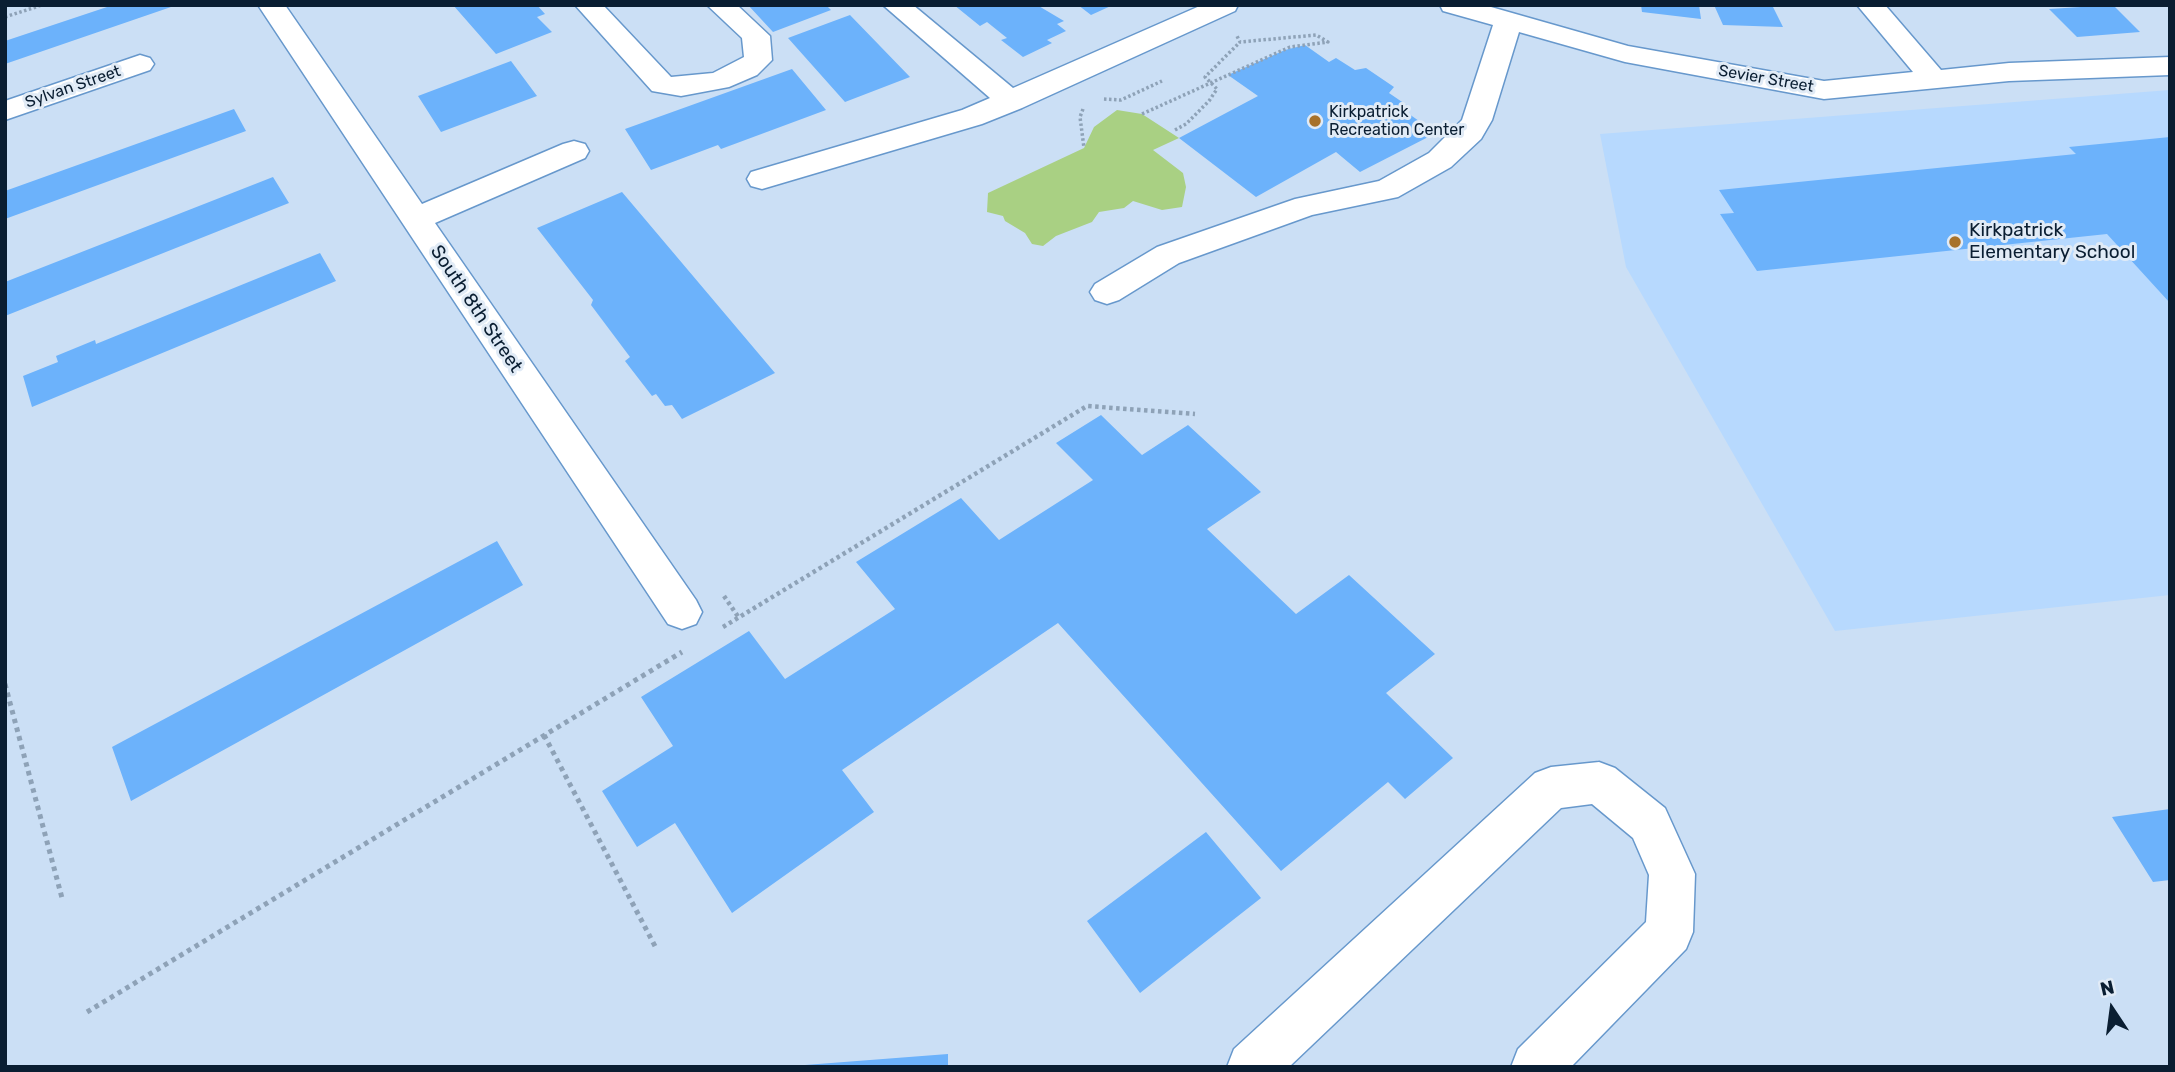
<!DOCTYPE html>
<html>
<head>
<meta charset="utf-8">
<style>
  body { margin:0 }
  #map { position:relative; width:2175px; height:1072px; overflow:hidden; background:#cbdff5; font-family:Rubik,sans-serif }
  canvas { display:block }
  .frame { position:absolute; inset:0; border:7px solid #0a1e32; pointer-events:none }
  .north { position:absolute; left:2077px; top:974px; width:70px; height:70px; -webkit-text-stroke:5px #e1ebf6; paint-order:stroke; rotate:347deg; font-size:19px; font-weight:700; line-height:28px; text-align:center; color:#0a1e32 }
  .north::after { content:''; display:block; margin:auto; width:24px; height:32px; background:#0a1e32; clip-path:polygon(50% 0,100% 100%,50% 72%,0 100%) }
</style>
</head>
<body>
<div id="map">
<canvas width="2175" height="1072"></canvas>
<div class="frame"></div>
<div class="north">N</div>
</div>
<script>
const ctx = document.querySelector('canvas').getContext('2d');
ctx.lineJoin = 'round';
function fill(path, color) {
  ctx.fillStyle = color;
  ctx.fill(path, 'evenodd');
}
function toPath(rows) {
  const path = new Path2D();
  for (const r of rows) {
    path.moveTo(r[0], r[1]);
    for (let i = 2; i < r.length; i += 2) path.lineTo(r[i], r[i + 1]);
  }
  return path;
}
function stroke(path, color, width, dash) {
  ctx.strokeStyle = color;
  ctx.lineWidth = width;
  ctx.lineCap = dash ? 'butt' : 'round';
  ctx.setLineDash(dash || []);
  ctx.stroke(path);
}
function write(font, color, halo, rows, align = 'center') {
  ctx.font = font + ' Rubik,sans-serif';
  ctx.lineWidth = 6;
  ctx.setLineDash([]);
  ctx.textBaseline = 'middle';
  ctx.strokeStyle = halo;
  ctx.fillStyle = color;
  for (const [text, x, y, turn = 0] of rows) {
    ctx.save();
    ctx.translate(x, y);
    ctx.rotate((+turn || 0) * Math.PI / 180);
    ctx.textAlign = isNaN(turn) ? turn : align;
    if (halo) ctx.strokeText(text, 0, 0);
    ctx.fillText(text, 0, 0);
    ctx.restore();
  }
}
fill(toPath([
  [2170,90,2170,595,1835,631,1626,267,1600,134]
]), '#b7d9fe');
fill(toPath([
  [1117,110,1142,114,1179,138,1153,150,1183,173,1186,187,1182,207,1162,210,1133,201,1124,208,1099,212,1092,222,1056,236,1043,246,1032,244,1025,233,1005,221,1003,216,987,212,988,193,1084,148,1094,127]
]), '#a9d083');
fill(toPath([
  [113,5,171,7,5,64,5,41],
  [453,5,537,5,545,14,537,17,552,32,496,54],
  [748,5,826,5,831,10,773,32],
  [954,5,1037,5,1064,21,1057,24,1066,31,1047,40,1052,43,1023,57,1001,40,1007,38,987,22,980,26],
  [1078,5,1113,5,1091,15],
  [1641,5,1699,5,1701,19,1642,12],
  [1714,5,1772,5,1783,27,1723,25],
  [2113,5,2140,32,2077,37,2049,9],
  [850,15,910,77,845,102,788,38],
  [1305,45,1329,62,1336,58,1355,70,1366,68,1394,87,1389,93,1408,106,1402,109,1436,133,1360,172,1336,152,1256,197,1179,138,1258,96,1228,75,1285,50],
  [511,61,537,96,441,132,418,96],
  [792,69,826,110,721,149,718,145,651,170,625,129],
  [234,109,246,131,5,219,5,191],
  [2170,137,2170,303,2107,234,1757,271,1720,214,1734,213,1719,190,2076,154,2069,147],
  [273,177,289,203,5,316,5,282],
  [622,192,775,373,682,419,672,405,665,406,656,394,652,396,625,361,630,357,591,305,593,300,537,228],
  [320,253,336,281,32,407,23,376,58,362,56,356,95,340,96,344],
  [1101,415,1142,455,1188,425,1261,492,1207,529,1296,614,1349,575,1435,654,1386,693,1453,758,1405,799,1388,782,1281,871,1058,623,842,770,874,812,732,913,675,823,637,847,602,791,673,746,641,697,749,631,785,679,895,609,856,562,961,498,999,540,1093,480,1056,443],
  [497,541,523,585,131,801,112,747],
  [2170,809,2170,880,2153,882,2112,817],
  [1206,832,1261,898,1140,993,1087,921],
  [948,1054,948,1067,805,1067,805,1065]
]), '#6cb2fb');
const minor = toPath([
  [258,5,285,5,422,204,563,144,574,141,585,144,589,151,585,158,435,223,696,600,702,612,696,624,682,629,668,624,258,5],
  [575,5,603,5,671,77,713,73,744,57,742,38,707,5,737,5,770,36,772,60,757,75,729,87,681,96,652,91,575,5],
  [883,5,913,5,1013,88,1202,5,1238,5,1235,11,1022,108,982,124,762,189,751,186,747,179,751,172,962,110,990,98,883,5],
  [1440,5,1484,5,1628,46,1824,81,1913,72,1857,5,1885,5,1941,70,2009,63,2170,57,2170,75,2009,81,1824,99,1625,62,1519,32,1492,120,1481,139,1451,167,1398,197,1312,215,1179,263,1119,300,1107,304,1095,300,1090,292,1095,284,1157,247,1295,199,1379,181,1429,153,1462,120,1493,25,1443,11,1440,5],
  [140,55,150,58,154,64,150,70,5,120,5,101,140,55],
  [1599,762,1615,768,1665,808,1695,874,1693,932,1686,949,1571,1067,1511,1067,1518,1049,1646,922,1649,875,1633,838,1592,804,1561,808,1289,1067,1227,1067,1234,1049,1535,773,1551,767,1599,762]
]);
stroke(minor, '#6798cc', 3);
stroke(toPath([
  [5,17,42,5],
  [1104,99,1121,100,1162,81],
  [1083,109,1080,117,1084,148],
  [1142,114,1290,47,1328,42,1316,35,1240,42,1237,36],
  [1175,130,1186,124,1209,101,1217,89,1205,77,1240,42]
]), '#8ea2b7', 3.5, [2.5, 2.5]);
stroke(toPath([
  [724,596,739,618],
  [723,627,1087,406,1195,414]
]), '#8ea2b7', 4.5, [3.5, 3.5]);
stroke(toPath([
  [5,684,62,898],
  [544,735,656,948],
  [87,1012,682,652]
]), '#8ea2b7', 5, [4.5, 4.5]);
fill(minor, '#fff');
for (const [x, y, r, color] of [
  [1315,121,7,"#a7722b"],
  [1955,242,7,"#a7722b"]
]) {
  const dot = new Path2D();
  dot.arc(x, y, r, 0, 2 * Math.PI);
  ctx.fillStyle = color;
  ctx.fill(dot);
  stroke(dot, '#e1ebf6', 2.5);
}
write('16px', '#0a1e32', '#e1ebf6', [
  ["Sevier Street",1766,79,10],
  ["Sylvan Street",73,87,-19]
]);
write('16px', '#0a1e32', '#e1ebf6', [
  ["Kirkpatrick",1329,112],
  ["Recreation Center",1329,130]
], 'left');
write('19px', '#0a1e32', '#e1ebf6', [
  ["Kirkpatrick",1969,231],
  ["Elementary School",1969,253]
], 'left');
write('19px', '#0a1e32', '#e1ebf6', [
  ["South 8th Street",476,309,56]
]);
</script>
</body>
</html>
